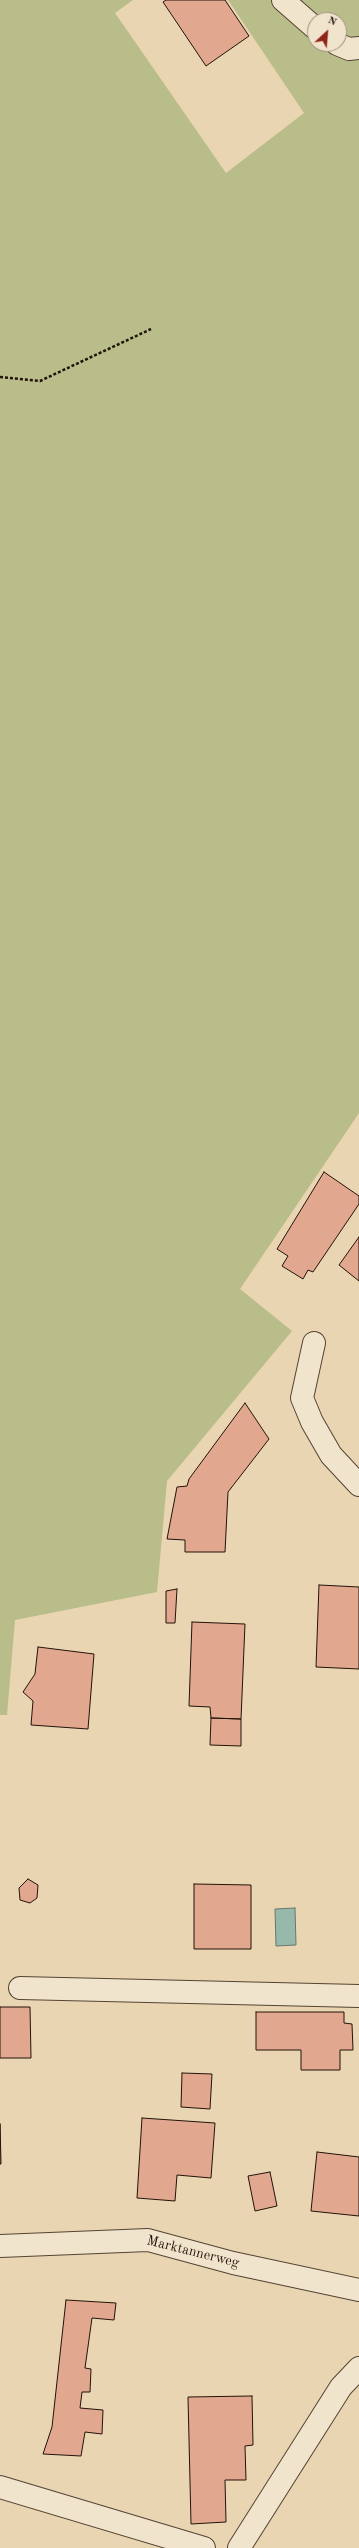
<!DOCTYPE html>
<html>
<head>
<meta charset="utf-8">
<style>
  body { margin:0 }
  #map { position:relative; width:359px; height:2548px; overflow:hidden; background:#e9d5b2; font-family:"Old Standard TT",serif }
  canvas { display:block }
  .north { position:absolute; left:307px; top:12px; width:40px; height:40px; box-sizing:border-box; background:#f1e4cd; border:1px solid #9e907f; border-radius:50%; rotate:26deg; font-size:11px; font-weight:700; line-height:16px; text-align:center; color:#22130a }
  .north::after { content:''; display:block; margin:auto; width:14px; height:18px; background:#8f2418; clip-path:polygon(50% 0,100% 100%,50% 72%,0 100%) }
</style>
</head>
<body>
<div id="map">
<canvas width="359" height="2548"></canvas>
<div class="north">N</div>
</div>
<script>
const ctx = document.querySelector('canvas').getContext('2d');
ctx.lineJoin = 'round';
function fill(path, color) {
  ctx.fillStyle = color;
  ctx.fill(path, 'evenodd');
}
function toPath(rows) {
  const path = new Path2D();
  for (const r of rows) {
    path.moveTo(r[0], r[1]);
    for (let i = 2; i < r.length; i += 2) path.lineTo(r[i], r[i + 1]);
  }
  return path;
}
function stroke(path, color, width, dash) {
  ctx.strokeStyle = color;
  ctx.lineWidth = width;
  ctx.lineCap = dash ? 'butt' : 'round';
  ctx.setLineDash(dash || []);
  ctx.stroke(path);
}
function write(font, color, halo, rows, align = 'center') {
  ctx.font = font + ' "Old Standard TT",serif';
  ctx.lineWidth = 3;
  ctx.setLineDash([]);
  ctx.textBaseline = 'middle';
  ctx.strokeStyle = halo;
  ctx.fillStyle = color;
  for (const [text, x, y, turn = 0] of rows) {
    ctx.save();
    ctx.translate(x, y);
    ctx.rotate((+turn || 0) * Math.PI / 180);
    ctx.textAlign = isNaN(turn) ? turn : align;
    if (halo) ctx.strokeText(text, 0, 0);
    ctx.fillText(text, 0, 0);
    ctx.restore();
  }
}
fill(toPath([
  [0,0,133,0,115,13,226,173,304,113,228,0,359,0,359,1113,240,1289,292,1331,167,1481,157,1592,15,1620,7,1715,0,1715],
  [315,20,339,20,339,44,315,44]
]), '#b9bd8a');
const water = toPath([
  [295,1908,296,1945,276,1946,275,1909,295,1908]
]);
fill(water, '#97b9ac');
stroke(water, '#68776b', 1);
const building = toPath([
  [166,0,225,0,249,36,206,66,163,2,166,0],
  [324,1172,359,1196,359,1204,313,1272,308,1270,303,1279,282,1266,288,1256,277,1249,324,1172],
  [359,1237,359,1281,339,1265,359,1237],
  [245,1403,269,1439,228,1492,225,1552,185,1552,185,1540,167,1539,177,1487,187,1486,189,1479,245,1403],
  [319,1585,359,1587,359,1669,316,1667,319,1585],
  [177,1589,175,1623,166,1623,166,1591,177,1589],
  [192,1622,245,1624,241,1719,211,1718,210,1707,189,1706,192,1622],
  [38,1647,94,1654,88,1729,31,1725,33,1701,23,1692,35,1674,38,1647],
  [211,1718,241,1719,241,1746,210,1745,211,1718],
  [28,1879,38,1885,37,1898,30,1903,20,1900,19,1888,28,1879],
  [194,1884,251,1885,251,1949,194,1949,194,1884],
  [0,2007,30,2007,31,2058,0,2058,0,2007],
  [256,2012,344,2012,344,2023,352,2024,353,2050,340,2050,340,2070,301,2070,301,2050,256,2050,256,2012],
  [182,2073,212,2074,210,2109,181,2107,182,2073],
  [142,2118,215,2123,211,2178,177,2175,175,2201,137,2198,142,2118],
  [0,2124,1,2164,0,2164,0,2124],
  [317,2152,359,2157,359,2216,311,2211,317,2152],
  [270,2172,277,2206,255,2211,248,2176,270,2172],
  [66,2300,116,2303,114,2320,92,2318,85,2368,91,2369,90,2392,82,2392,80,2408,103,2410,102,2434,85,2432,81,2456,43,2454,52,2427,66,2300],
  [252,2396,253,2445,245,2446,246,2480,225,2480,226,2522,191,2524,188,2397,252,2396]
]);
fill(building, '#e2a88f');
stroke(building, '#22130a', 1);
const minor = toPath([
  [283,0,315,28],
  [337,44,349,49,359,48],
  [314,1343,302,1398,312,1422,331,1455,359,1485],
  [20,1988,359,1996],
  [0,2246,148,2240,233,2263,359,2290],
  [0,2487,204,2548],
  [239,2548,341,2387,359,2368]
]);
stroke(minor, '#544434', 24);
stroke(toPath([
  [0,377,40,381,151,329]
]), '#22130a', 2.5, [3, 2]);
stroke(minor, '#f1e4cd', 22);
write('14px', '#22130a', '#f1e4cd', [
  ["Marktannerweg",193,2252,14]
]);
</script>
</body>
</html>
